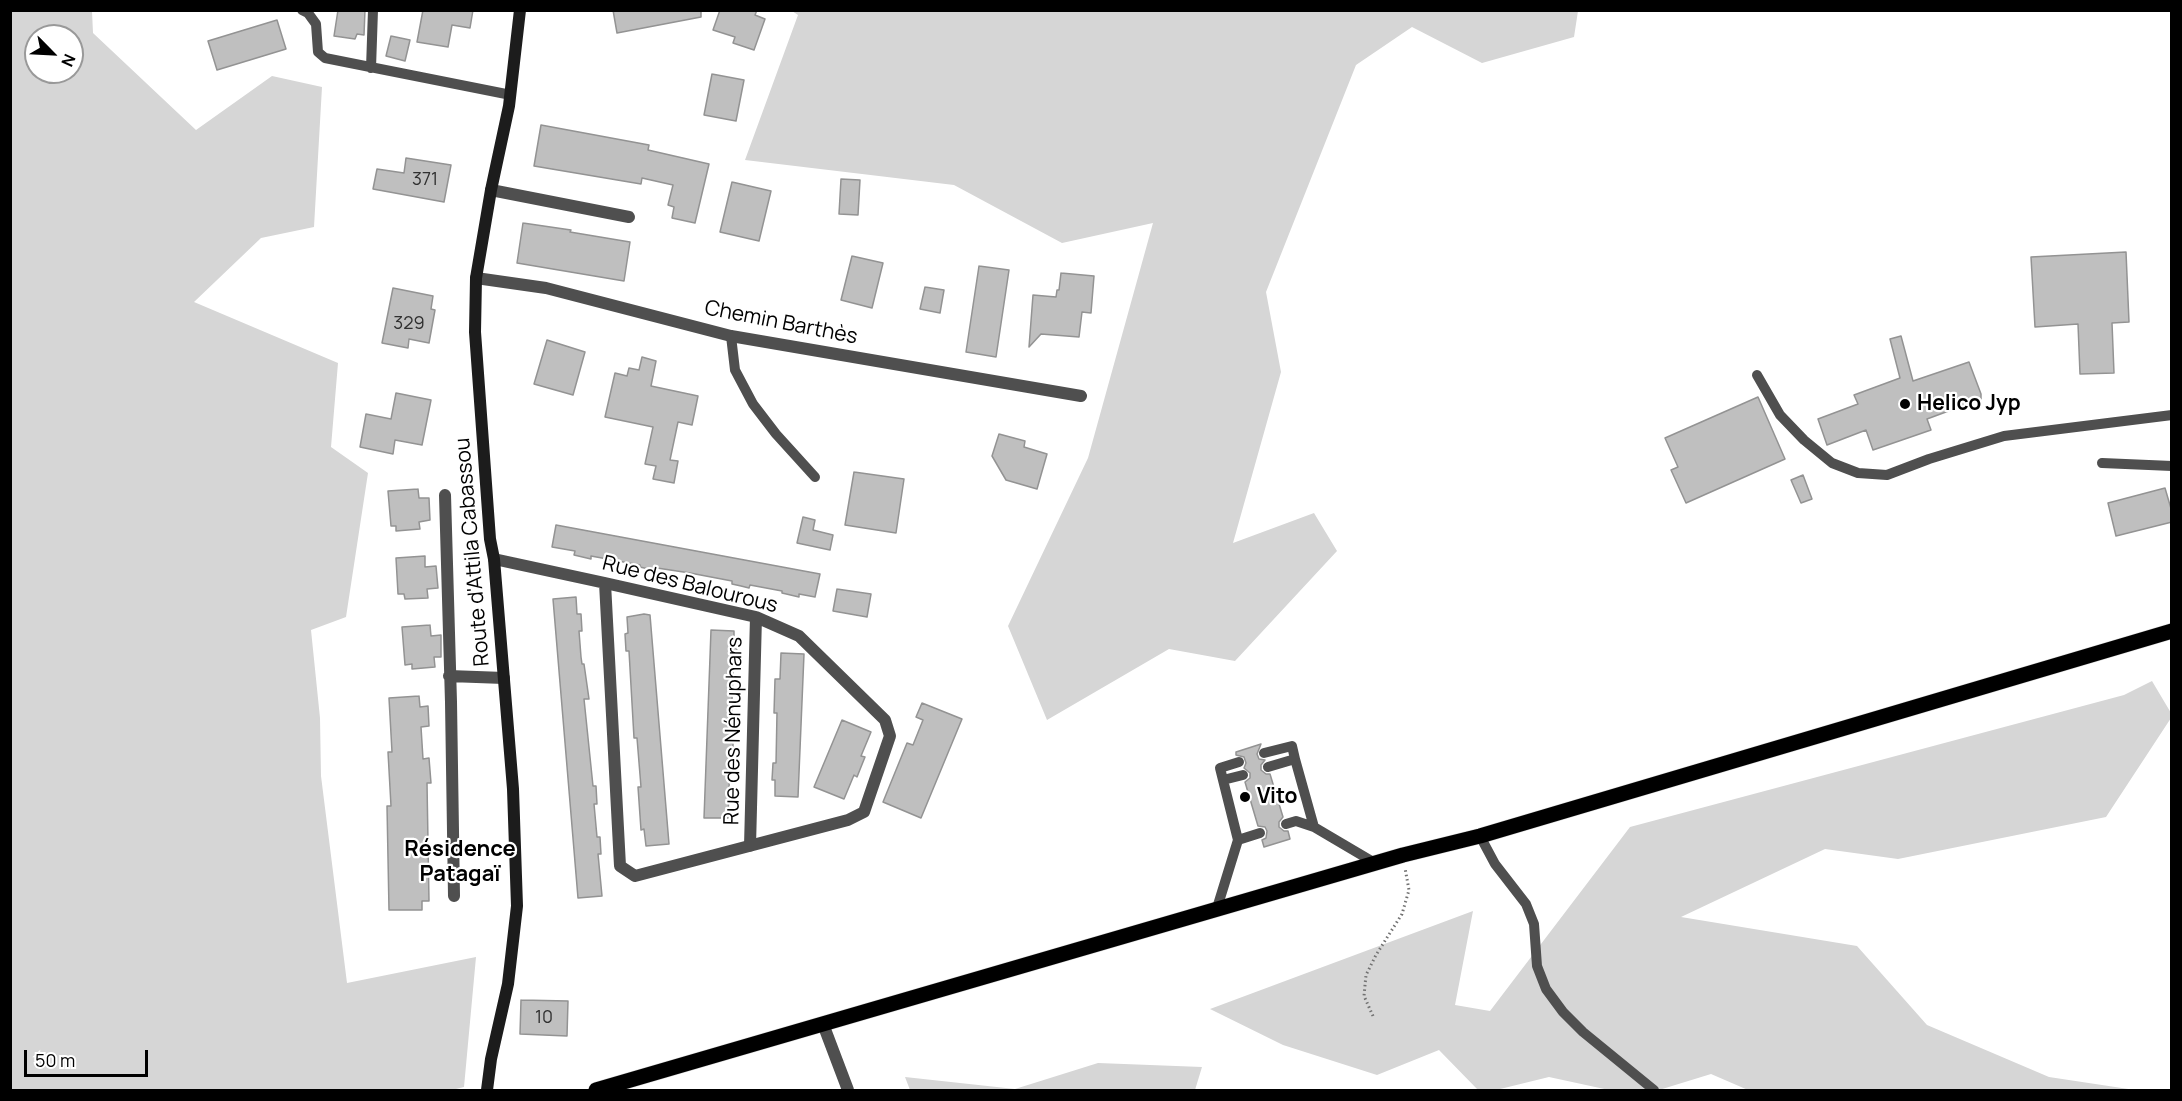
<!DOCTYPE html>
<html>
<head>
<meta charset="utf-8">
<style>
  body { margin:0 }
  #map { position:relative; width:2182px; height:1101px; overflow:hidden; background:#fff; font-family:Manrope,sans-serif }
  canvas { display:block }
  .frame { position:absolute; inset:0; border:12px solid #000; pointer-events:none }
  .north { position:absolute; left:24px; top:24px; width:60px; height:60px; box-sizing:border-box; background:#fff; border:2px solid #999; border-radius:50%; rotate:114deg; font-size:16px; font-weight:700; line-height:24px; text-align:center; color:#000 }
  .north::after { content:''; display:block; margin:auto; width:21px; height:27px; background:#000; clip-path:polygon(50% 0,100% 100%,50% 72%,0 100%) }
  .scale { position:absolute; left:24px; top:1050px; width:124px; height:27px; box-sizing:border-box; border:3px solid #000; border-top:0; padding-left:8px; font-size:18px; line-height:21px; white-space:nowrap; color:#000; -webkit-text-stroke:4px #fff; paint-order:stroke }
</style>
</head>
<body>
<div id="map">
<canvas width="2182" height="1101"></canvas>
<div class="frame"></div>
<div class="north">N</div>
<div class="scale">50 m</div>
</div>
<script>
const ctx = document.querySelector('canvas').getContext('2d');
ctx.lineJoin = 'round';
function fill(path, color) {
  ctx.fillStyle = color;
  ctx.fill(path, 'evenodd');
}
function toPath(rows) {
  const path = new Path2D();
  for (const r of rows) {
    path.moveTo(r[0], r[1]);
    for (let i = 2; i < r.length; i += 2) path.lineTo(r[i], r[i + 1]);
  }
  return path;
}
function stroke(path, color, width, dash) {
  ctx.strokeStyle = color;
  ctx.lineWidth = width;
  ctx.lineCap = dash ? 'butt' : 'round';
  ctx.setLineDash(dash || []);
  ctx.stroke(path);
}
function write(font, color, halo, rows, align = 'center') {
  ctx.font = font + ' Manrope,sans-serif';
  ctx.lineWidth = 4.5;
  ctx.setLineDash([]);
  ctx.textBaseline = 'middle';
  ctx.strokeStyle = halo;
  ctx.fillStyle = color;
  for (const [text, x, y, turn = 0] of rows) {
    ctx.save();
    ctx.translate(x, y);
    ctx.rotate((+turn || 0) * Math.PI / 180);
    ctx.textAlign = isNaN(turn) ? turn : align;
    if (halo) ctx.strokeText(text, 0, 0);
    ctx.fillText(text, 0, 0);
    ctx.restore();
  }
}
fill(toPath([
  [10,11,92,11,93,33,196,130,272,76,322,87,314,227,261,238,194,302,338,363,331,447,368,473,346,617,311,630,320,718,321,776,347,983,476,957,464,1087,452,1090,11,1090],
  [36,36,72,36,72,72,36,72],
  [792,11,1578,11,1574,37,1482,63,1412,27,1356,65,1266,292,1281,372,1233,543,1314,513,1337,551,1235,661,1169,649,1047,720,1008,626,1088,458,1153,223,1062,243,954,185,745,160,798,15],
  [2152,681,2171,713,2171,718,2106,817,1898,859,1825,849,1681,917,1857,946,1927,1025,2049,1077,2135,1090,1748,1090,1711,1074,1659,1090,1609,1090,1549,1077,1496,1090,1478,1090,1439,1050,1377,1075,1283,1045,1210,1009,1473,911,1455,1005,1490,1011,1630,827,2124,695],
  [1098,1063,1202,1067,1195,1090,910,1090,905,1077,1015,1089]
]), '#d6d6d6');
const building = toPath([
  [338,10,365,10,364,35,357,34,355,39,334,36,338,10],
  [423,10,473,10,470,28,452,25,448,47,417,42,423,10],
  [613,10,701,10,701,17,617,33,613,10],
  [720,10,757,10,755,15,765,19,754,50,733,43,735,37,713,30,720,10],
  [277,20,286,49,217,70,208,41,277,20],
  [391,36,410,40,405,61,386,56,391,36],
  [712,74,744,80,736,121,704,115,712,74],
  [541,125,649,145,648,150,709,164,695,223,672,218,674,207,668,205,673,185,642,178,641,184,534,166,541,125],
  [406,158,451,165,444,202,373,189,377,169,404,173,406,158],
  [841,179,860,180,858,215,839,214,841,179],
  [732,182,771,191,759,241,720,232,732,182],
  [523,223,571,230,570,232,630,242,624,281,517,263,523,223],
  [2126,252,2129,322,2112,323,2114,373,2080,374,2078,324,2035,327,2031,257,2126,252],
  [852,256,883,263,872,308,841,300,852,256],
  [979,266,1009,270,996,357,966,352,979,266],
  [1061,273,1094,276,1091,313,1082,312,1079,337,1041,334,1029,347,1033,295,1056,297,1057,290,1059,290,1061,273],
  [925,287,944,290,940,313,920,309,925,287],
  [393,288,433,296,431,309,435,310,429,343,409,339,408,348,382,343,393,288],
  [1901,336,1913,381,1969,362,1981,394,1981,399,1927,419,1931,430,1873,450,1866,430,1827,445,1818,419,1858,404,1854,395,1900,378,1890,339,1901,336],
  [547,340,585,352,573,395,534,384,547,340],
  [642,357,656,361,651,386,698,396,692,425,678,422,670,460,678,461,674,483,653,479,656,466,645,464,653,427,605,417,615,373,627,376,629,368,639,370,642,357],
  [396,393,431,400,422,445,395,440,393,454,360,447,366,414,391,419,396,393],
  [1758,397,1785,459,1686,503,1671,470,1678,467,1665,438,1758,397],
  [999,434,1025,441,1024,447,1047,454,1037,489,1006,480,992,456,999,434],
  [854,472,904,479,896,533,845,525,854,472],
  [1803,475,1812,499,1801,503,1791,480,1803,475],
  [2165,488,2172,512,2172,522,2116,536,2108,503,2165,488],
  [418,489,419,498,429,498,430,520,419,522,420,529,396,531,396,526,391,526,388,491,418,489],
  [803,517,815,520,813,530,833,535,830,550,797,543,803,517],
  [556,525,820,574,815,597,799,594,799,597,782,593,782,591,750,585,749,588,741,586,732,584,732,581,690,573,657,568,657,571,640,567,640,565,591,556,591,559,574,555,575,551,552,547,556,525],
  [425,556,425,567,436,566,438,588,427,589,428,598,405,599,404,594,398,594,396,558,425,556],
  [837,589,871,594,867,617,833,611,837,589],
  [576,597,577,614,581,614,582,631,579,631,581,657,582,664,584,664,589,699,584,699,593,786,596,786,597,804,594,804,597,837,600,837,601,854,598,854,602,896,578,898,553,599,576,597],
  [644,614,650,615,669,844,646,846,644,829,641,830,638,787,641,787,637,738,634,738,629,651,626,651,625,634,628,633,627,617,644,614],
  [430,625,431,636,441,635,441,657,434,657,435,667,412,669,412,664,405,665,402,627,430,625],
  [711,630,734,631,734,648,737,648,736,665,733,665,731,736,731,743,733,743,733,760,730,760,728,818,704,818,711,630],
  [781,653,804,654,798,797,775,796,775,780,772,780,773,763,776,763,777,713,774,713,775,679,780,679,781,653],
  [419,696,420,707,428,706,429,726,421,727,423,759,429,758,431,783,427,783,429,901,422,901,422,910,389,910,387,806,391,806,388,752,392,752,389,698,419,696],
  [922,703,962,719,921,818,883,802,907,743,913,745,923,720,916,717,922,703],
  [842,720,871,732,861,756,865,757,857,777,854,775,844,799,814,787,842,720],
  [1261,744,1257,754,1259,759,1265,760,1261,765,1261,770,1266,774,1270,774,1283,817,1279,822,1279,827,1284,831,1288,831,1290,839,1264,847,1262,840,1266,838,1267,831,1265,827,1258,826,1245,782,1250,778,1250,773,1244,768,1246,763,1244,757,1236,755,1236,752,1261,744],
  [521,1000,568,1001,567,1036,520,1034,521,1000]
]);
fill(building, '#bfbfbf');
stroke(building, '#939393', 1.5);
const primary = toPath([
  [596,1090,1403,855,1480,836,2172,631]
]);
stroke(primary, '#dbdbdb', 16);
stroke(toPath([
  [1373,1016,1364,996,1366,975,1376,955,1402,914,1409,890,1405,868]
]), '#717171', 3, [1.5, 3]);
stroke(toPath([
  [302,10,308,13,316,24,318,52,325,58,511,95],
  [371,68,373,10],
  [731,336,735,370,753,404,776,434,815,477],
  [1757,375,1780,415,1804,440,1832,463,1858,473,1887,475,1929,459,2004,436,2172,415],
  [2102,463,2172,466],
  [1264,753,1292,746,1295,759],
  [1268,767,1295,759,1314,827],
  [1223,780,1220,768,1239,762],
  [1286,824,1296,821,1314,827,1375,863],
  [1480,836,1495,864,1526,904,1534,924,1537,966,1546,989,1563,1012,1583,1032,1654,1090],
  [1238,840,1223,780,1243,775],
  [1217,908,1238,840,1260,833]
]), '#4f4f4f', 10);
stroke(toPath([
  [491,190,629,217],
  [476,278,546,288,731,336,1081,396],
  [445,495,451,702,454,896],
  [494,559,605,583,756,617,799,636,885,720,890,736,864,812,848,820,635,876,620,866,605,583],
  [449,676,504,678],
  [750,846,756,617]
]), '#4f4f4f', 12);
stroke(toPath([
  [823,1024,848,1090]
]), '#4f4f4f', 12);
stroke(toPath([
  [487,1090,491,1059,508,984,517,906,513,789,494,559,490,539,475,332,476,278,491,190,509,106,520,10]
]), '#1c1c1c', 12);
stroke(primary, '#000', 15);
for (const [x, y, r, color] of [
  [1905,404,6,"#000"],
  [1245,797,6,"#000"]
]) {
  const dot = new Path2D();
  dot.arc(x, y, r, 0, 2 * Math.PI);
  ctx.fillStyle = color;
  ctx.fill(dot);
  stroke(dot, '#fff', 2);
}
write('18px', '#303030', null, [
  ["371",425,180],
  ["329",409,324],
  ["10",544,1018]
]);
write('21px', '#000', '#fff', [
  ["Chemin Barthès",781,323,11],
  ["Route d'Attila Cabassou",473,552,-95],
  ["Rue des Balourous",690,585,14],
  ["Rue des Nénuphars",734,731,-89]
]);
write('bold 21px', '#000', '#fff', [
  ["Helico Jyp",1917,404],
  ["Vito",1257,797]
], 'left');
write('bold 22px', '#000', '#fff', [
  ["Résidence",460,850],
  ["Patagaï",460,875]
]);
</script>
</body>
</html>
